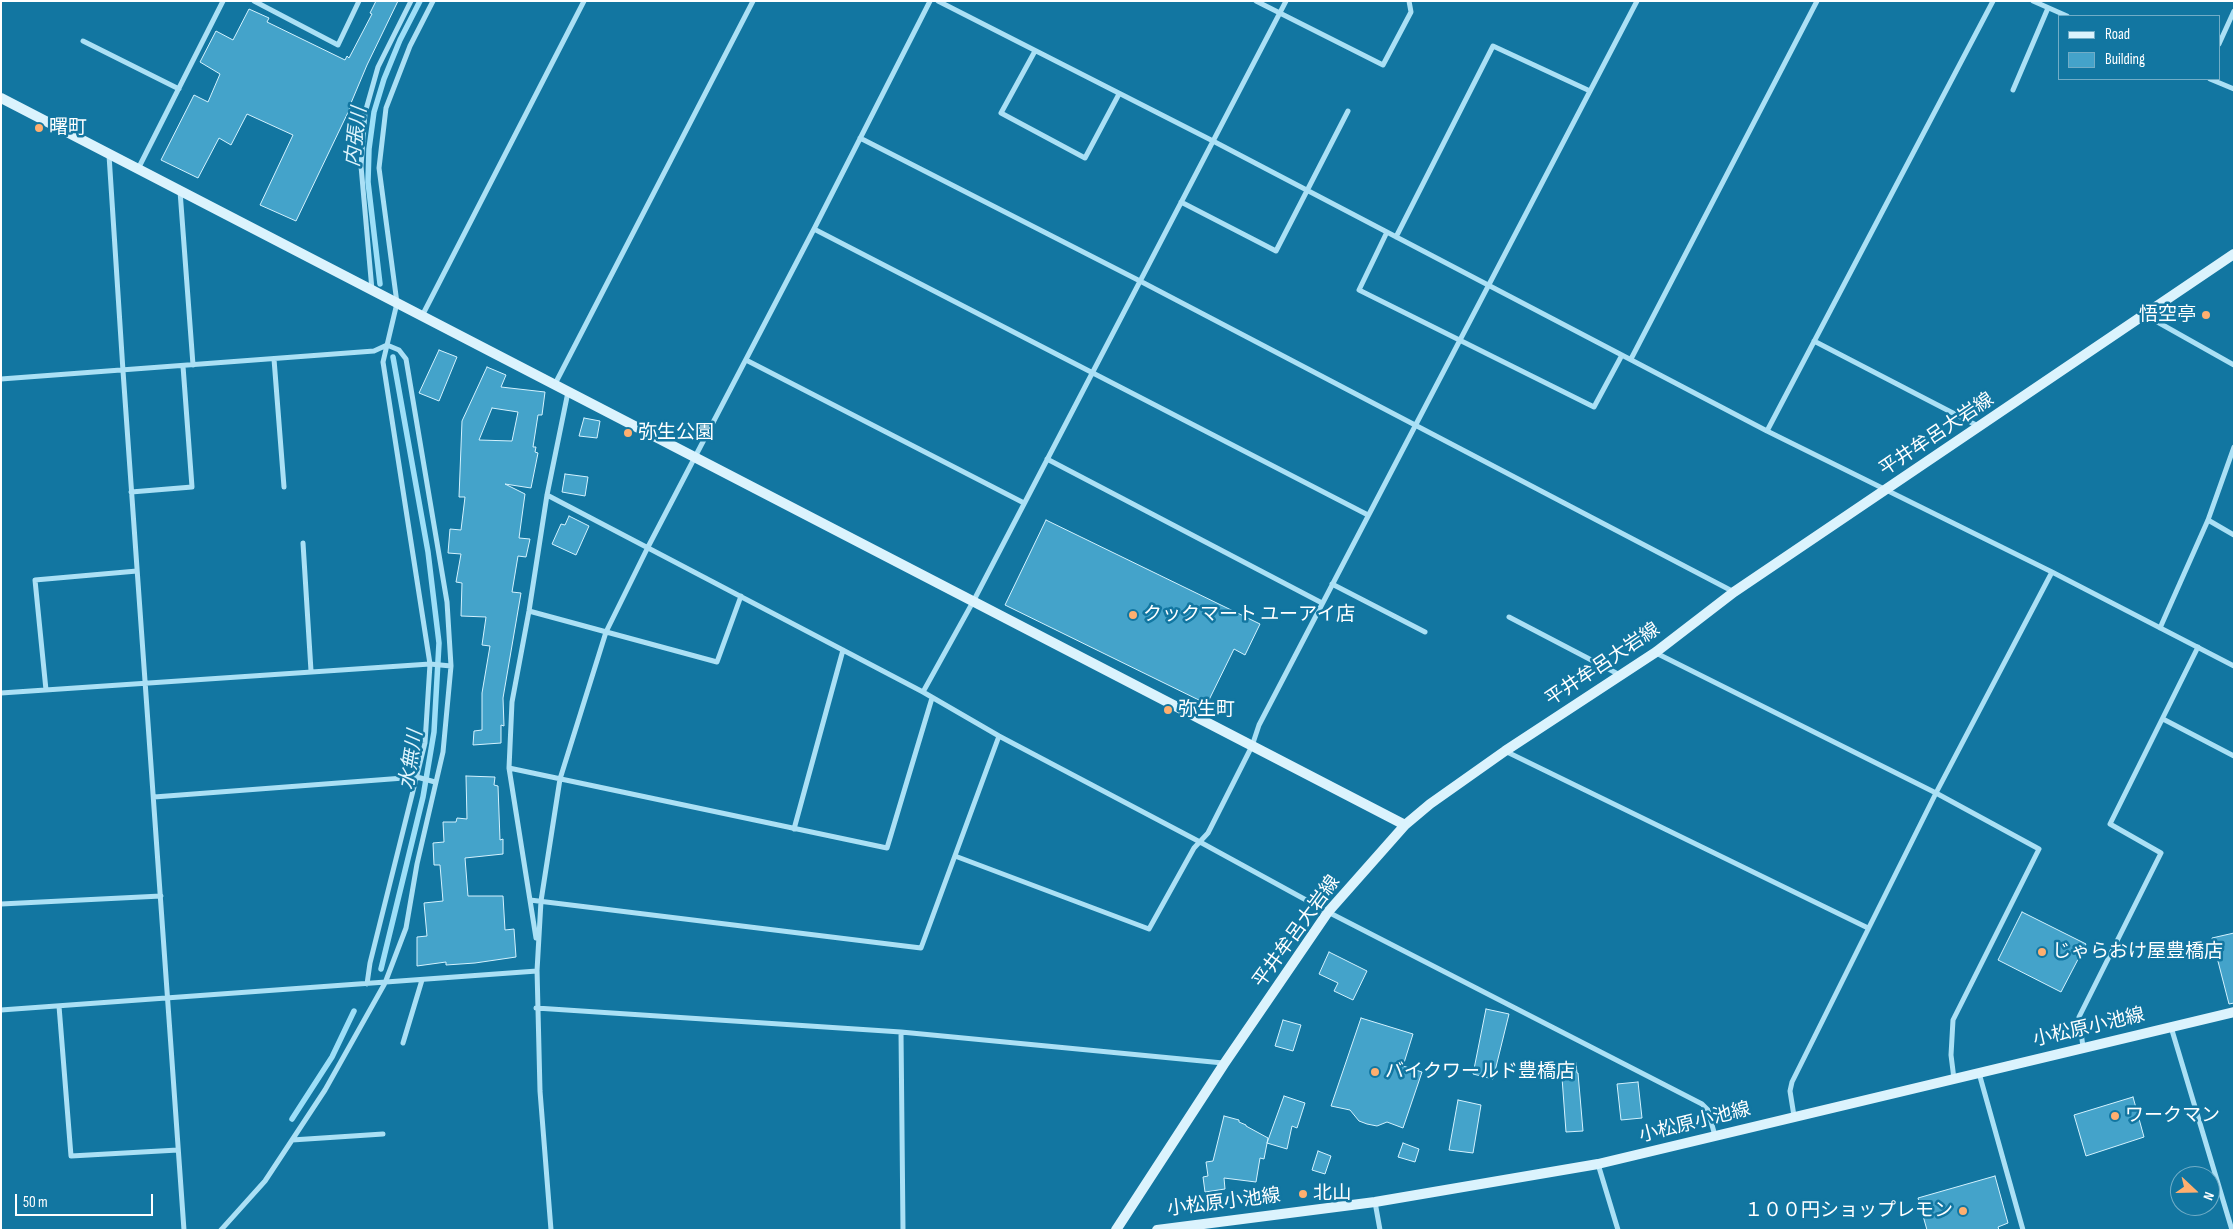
<!DOCTYPE html>
<html>
<head>
<meta charset="utf-8">
<style>
  body { margin:0 }
  #map { position:relative; width:2235px; height:1231px; overflow:hidden; background:#1276a1; font-family:"Sofia Sans Condensed",sans-serif }
  canvas { display:block }
  .frame { position:absolute; inset:0; border:2px solid #fff; pointer-events:none }
  .legend { position:absolute; left:2058px; top:15px; width:162px; height:65px; box-sizing:border-box; background:#1276a1; border:1px solid #71adc7; margin:0; padding:6px 9px; list-style:none; font-size:15px; color:#fff }
  .legend li { display:flex; align-items:center; gap:10px; height:25px }
  .legend b { width:25px; border:1px solid #71adc7 }
  .north { position:absolute; left:2170px; top:1166px; width:50px; height:50px; box-sizing:border-box; background:#1276a1; border:1px solid #71adc7; border-radius:50%; rotate:111deg; font-size:14px; font-weight:700; line-height:20px; text-align:center; color:#fff }
  .north::after { content:''; display:block; margin:auto; width:18px; height:22px; background:#ffaf6f; clip-path:polygon(50% 0,100% 100%,50% 72%,0 100%) }
  .scale { position:absolute; left:15px; top:1194px; width:138px; height:22px; box-sizing:border-box; border:2px solid #fff; border-top:0; padding-left:6px; font-size:15px; line-height:18px; white-space:nowrap; color:#fff; -webkit-text-stroke:4px #1276a1; paint-order:stroke }
</style>
</head>
<body>
<div id="map">
<canvas width="2235" height="1231"></canvas>
<div class="frame"></div>
<ul class="legend">
<li><b style="height:6px;background:#dbf3fd"></b>Road</li>
<li><b style="height:14px;background:#44a3ca"></b>Building</li>
</ul>
<div class="north">N</div>
<div class="scale">50 m</div>
</div>
<script>
const ctx = document.querySelector('canvas').getContext('2d');
ctx.lineJoin = 'round';
function toPath(rows) {
  const path = new Path2D();
  for (const r of rows) {
    path.moveTo(r[0], r[1]);
    for (let i = 2; i < r.length; i += 2) path.lineTo(r[i], r[i + 1]);
  }
  return path;
}
function stroke(path, color, width, dash) {
  ctx.strokeStyle = color;
  ctx.lineWidth = width;
  ctx.lineCap = dash ? 'butt' : 'round';
  ctx.setLineDash(dash || []);
  ctx.stroke(path);
}
function fill(path, color) {
  ctx.fillStyle = color;
  ctx.fill(path, 'evenodd');
}
function write(font, color, halo, rows, align = 'center') {
  ctx.font = font + ' "Sofia Sans Condensed","Noto Sans JP",sans-serif';
  ctx.lineWidth = 5;
  ctx.setLineDash([]);
  ctx.textBaseline = 'middle';
  ctx.strokeStyle = halo;
  ctx.fillStyle = color;
  for (const [text, x, y, turn = 0] of rows) {
    ctx.save();
    ctx.translate(x, y);
    ctx.rotate((+turn || 0) * Math.PI / 180);
    ctx.textAlign = isNaN(turn) ? turn : align;
    if (halo) ctx.strokeText(text, 0, 0);
    ctx.fillText(text, 0, 0);
    ctx.restore();
  }
}
stroke(toPath([
  [380,284,368,182,369,149,374,112,384,79,400,40,420,1],
  [381,969,423,797,434,732,439,643,428,552,393,357],
  [292,1119,332,1057,354,1011]
]), '#9ddff8', 5.5);
const building = toPath([
  [376,1,398,1,367,65,351,103,352,104,296,221,260,205,293,135,247,114,231,145,219,138,198,178,161,160,194,95,208,102,220,74,200,62,216,31,233,40,249,9,269,18,267,22,345,60,347,56,349,58,372,14,370,13,376,1],
  [439,350,457,357,439,401,419,393,439,350],
  [487,367,506,375,501,387,545,392,542,415,538,415,533,447,536,447,535,452,538,453,531,488,505,484,525,494,519,538,530,539,526,557,518,556,512,592,521,593,503,698,504,726,501,725,501,743,473,745,474,731,482,730,482,693,490,646,482,645,486,617,461,616,462,583,456,582,461,554,448,553,450,529,461,530,465,497,459,497,462,421,487,367],
  [492,408,518,412,512,441,479,440,492,408],
  [584,418,600,421,597,438,579,436,584,418],
  [565,474,588,477,585,496,562,492,565,474],
  [569,516,589,526,576,555,552,544,561,524,565,525,569,516],
  [1046,520,1260,624,1245,655,1234,649,1207,704,1005,605,1046,520],
  [466,776,495,777,494,785,498,786,500,840,503,839,503,854,465,858,468,896,503,896,505,930,514,929,516,957,475,963,446,965,446,962,417,966,417,937,427,936,424,903,443,901,440,865,434,865,433,843,444,842,443,822,456,822,457,818,467,819,466,776],
  [2022,912,2086,944,2061,992,1998,960,2022,912],
  [2234,933,2234,1003,2229,1004,2212,938,2234,933],
  [1329,952,1367,971,1353,1000,1334,991,1338,983,1319,974,1329,952],
  [1486,1009,1509,1014,1493,1079,1473,1074,1486,1009],
  [1361,1018,1413,1034,1403,1066,1422,1072,1403,1128,1387,1122,1377,1126,1367,1124,1359,1121,1350,1110,1331,1106,1361,1018],
  [1283,1020,1301,1025,1293,1051,1275,1046,1283,1020],
  [1576,1063,1577,1073,1578,1073,1583,1131,1566,1132,1561,1064,1576,1063],
  [1638,1082,1642,1118,1621,1120,1617,1084,1638,1082],
  [1284,1096,1305,1103,1297,1128,1292,1126,1287,1149,1267,1143,1284,1096],
  [2133,1097,2144,1137,2086,1156,2074,1115,2133,1097],
  [1458,1100,1481,1105,1473,1153,1449,1150,1458,1100],
  [1224,1116,1239,1120,1239,1122,1246,1125,1246,1126,1268,1138,1264,1159,1260,1158,1256,1182,1224,1178,1225,1189,1205,1192,1203,1177,1208,1176,1206,1162,1213,1161,1224,1116],
  [1403,1143,1419,1149,1415,1162,1398,1157,1403,1143],
  [1318,1151,1331,1156,1325,1174,1312,1170,1318,1151],
  [1995,1176,2008,1223,1998,1227,1999,1230,1927,1230,1918,1198,1995,1176]
]);
fill(building, '#44a3ca');
stroke(building, '#d4f2fe', 1);
stroke(toPath([
  [254,1,338,45,359,1],
  [938,1,1213,141,1767,431,2052,572,2234,666],
  [1256,1,1383,65,1411,12,1409,1],
  [2033,1,2067,16],
  [83,41,179,89],
  [2219,44,2234,11],
  [1035,51,1001,113,1085,158,1119,94],
  [2210,79,2234,89],
  [2013,90,2048,8],
  [860,138,1140,281,1734,592],
  [109,155,123,371,184,1230],
  [138,169,223,1],
  [180,191,193,365],
  [1181,202,1276,251,1348,111],
  [814,229,1368,515],
  [1387,232,1359,290,1594,407,1622,355],
  [1396,237,1493,46,1590,91],
  [372,290,361,166,365,113,378,67,411,1],
  [2145,315,2234,365],
  [422,316,584,1],
  [1814,341,1978,426],
  [274,359,284,487],
  [1631,359,1817,1],
  [746,360,1024,503],
  [1,379,374,351,387,345,399,350,406,359,447,602,451,666,443,752,417,864,406,928,385,983,325,1090,265,1181,221,1230],
  [555,384,753,1],
  [1767,431,1993,1],
  [1047,459,1322,603],
  [131,492,192,487,183,366],
  [547,495,923,692,999,736,1200,842,1328,912,1702,1104,1708,1110,1715,1136],
  [2208,520,2234,535],
  [303,543,311,671],
  [1332,584,1425,632],
  [529,611,717,662,741,596],
  [1509,617,1620,675],
  [2160,628,2208,520,2234,447],
  [1656,653,1936,793,2039,849,1953,1020,1951,1055,1954,1079],
  [46,690,35,580,137,571],
  [923,692,974,600,1286,1],
  [1,693,430,664,451,666],
  [2163,719,2234,756],
  [1505,751,1868,928],
  [509,768,887,848,932,698],
  [154,797,417,777,435,782],
  [794,829,843,650],
  [955,856,1149,929,1194,848,1208,833,1252,746,1259,725,1637,1],
  [530,900,921,948,999,736],
  [1,904,161,896],
  [536,938,509,768,512,702,529,611,547,495,568,392],
  [537,969,540,1091,551,1230],
  [367,984,370,963,425,743,430,664,383,362,397,303,379,168,386,108,410,46,433,1],
  [59,1006,71,1156,178,1150],
  [536,1008,901,1032,1223,1063],
  [1,1010,537,971,541,901,560,779,606,632,648,547,814,229,930,1],
  [2171,1027,2232,1230],
  [901,1032,903,1230],
  [403,1043,422,980],
  [2083,1047,2079,1017,2161,853,2110,824,2198,647],
  [1979,1073,2023,1230],
  [1794,1116,1790,1091,1792,1082,1936,793,2052,572],
  [292,1140,383,1134],
  [1598,1164,1618,1230],
  [1375,1202,1380,1230]
]), '#abe0f5', 5);
stroke(toPath([
  [1,98,1405,825],
  [1116,1230,1224,1064,1328,912,1405,825,1430,804,1505,751,1656,652,1734,592,2234,254],
  [1157,1230,1375,1202,1598,1164,2234,1012]
]), '#dbf3fd', 10);
for (const [x, y, r, color] of [
  [39,128,5,"#ffaf6f"],
  [2206,315,5,"#ffaf6f"],
  [628,433,5,"#ffaf6f"],
  [1133,615,5,"#ffaf6f"],
  [1168,710,5,"#ffaf6f"],
  [2042,952,5,"#ffaf6f"],
  [1375,1072,5,"#ffaf6f"],
  [2115,1116,5,"#ffaf6f"],
  [1303,1194,5,"#ffaf6f"],
  [1963,1211,5,"#ffaf6f"]
]) {
  const dot = new Path2D();
  dot.arc(x, y, r, 0, 2 * Math.PI);
  ctx.fillStyle = color;
  ctx.fill(dot);
  stroke(dot, '#1276a1', 2);
}
write('19px', '#fff', '#1276a1', [
  ["曙町",49,128],
  ["悟空亭",2196,315,"right"],
  ["弥生公園",638,433],
  ["クックマート ユーアイ店",1143,615],
  ["弥生町",1178,710],
  ["じゃらおけ屋豊橋店",2052,952],
  ["バイクワールド豊橋店",1385,1072],
  ["ワークマン",2125,1116],
  ["北山",1313,1194],
  ["１００円ショップレモン",1953,1211,"right"]
], 'left');
write('19px', '#fff', '#1276a1', [
  ["平井牟呂大岩線",1937,435,-34],
  ["平井牟呂大岩線",1603,665,-34],
  ["平井牟呂大岩線",1297,932,-54],
  ["小松原小池線",2089,1028,-13],
  ["小松原小池線",1695,1123,-14],
  ["小松原小池線",1224,1203,-7]
]);
write('italic 20px', '#dff5fd', '#1276a1', [
  ["内張川",357,137,-83],
  ["水無川",412,760,-81]
]);
</script>
</body>
</html>
